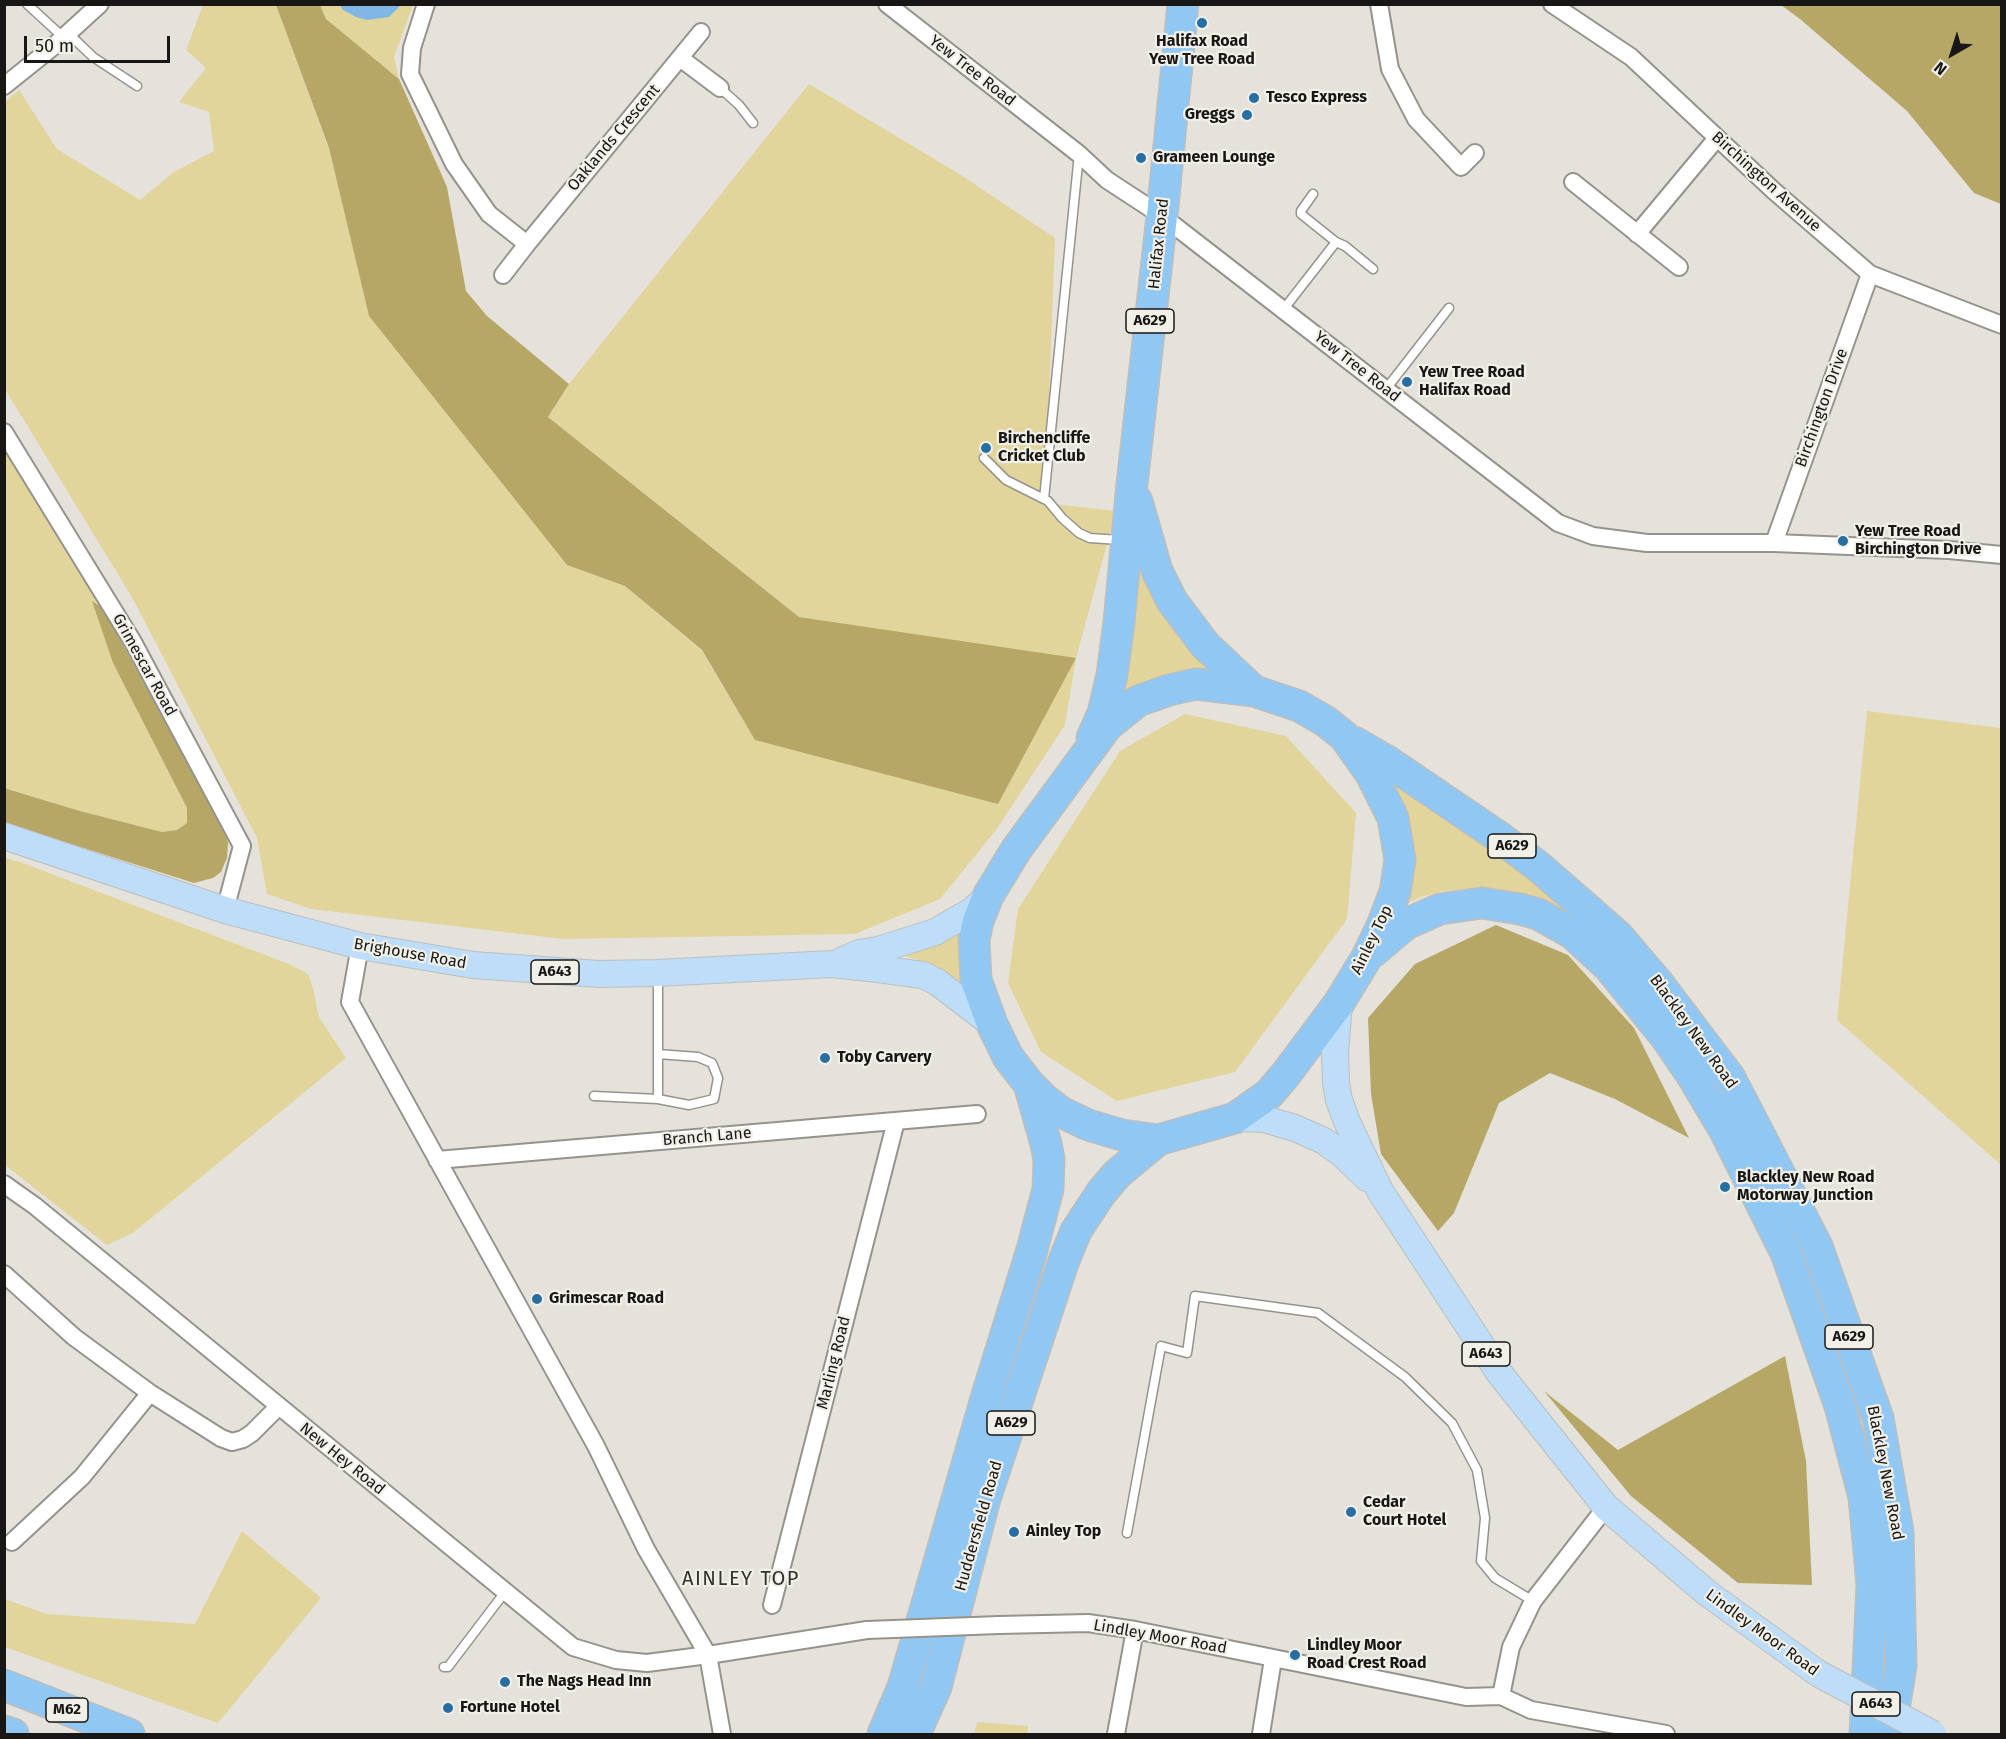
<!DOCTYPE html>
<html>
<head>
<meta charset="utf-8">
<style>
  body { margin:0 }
  #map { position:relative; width:2006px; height:1739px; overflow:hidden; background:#e4e2db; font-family:"Fira Sans",sans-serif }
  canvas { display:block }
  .frame { position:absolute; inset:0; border:6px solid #181715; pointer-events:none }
  .north { position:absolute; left:1922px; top:24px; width:60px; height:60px; -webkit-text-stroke:4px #f1f0e8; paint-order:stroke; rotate:219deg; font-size:16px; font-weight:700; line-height:24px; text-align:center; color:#181715 }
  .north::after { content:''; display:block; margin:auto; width:21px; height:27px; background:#181715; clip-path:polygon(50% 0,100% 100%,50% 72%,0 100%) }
  .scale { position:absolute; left:24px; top:36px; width:146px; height:27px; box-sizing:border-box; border:3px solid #181715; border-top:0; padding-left:8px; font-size:18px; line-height:21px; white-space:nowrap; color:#181715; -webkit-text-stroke:4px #f1f0e8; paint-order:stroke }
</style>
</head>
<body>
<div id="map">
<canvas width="2006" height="1739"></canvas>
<div class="frame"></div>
<div class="north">N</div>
<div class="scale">50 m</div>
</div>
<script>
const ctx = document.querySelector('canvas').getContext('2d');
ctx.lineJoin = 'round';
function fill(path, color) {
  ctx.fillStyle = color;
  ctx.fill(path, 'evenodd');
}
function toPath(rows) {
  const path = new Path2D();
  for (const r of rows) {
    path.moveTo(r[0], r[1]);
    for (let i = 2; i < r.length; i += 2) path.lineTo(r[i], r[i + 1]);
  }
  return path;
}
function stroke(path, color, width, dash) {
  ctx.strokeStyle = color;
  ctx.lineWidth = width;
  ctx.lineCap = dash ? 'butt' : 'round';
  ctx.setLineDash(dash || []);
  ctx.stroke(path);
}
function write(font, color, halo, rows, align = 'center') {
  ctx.font = font + ' "Fira Sans",sans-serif';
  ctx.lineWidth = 4.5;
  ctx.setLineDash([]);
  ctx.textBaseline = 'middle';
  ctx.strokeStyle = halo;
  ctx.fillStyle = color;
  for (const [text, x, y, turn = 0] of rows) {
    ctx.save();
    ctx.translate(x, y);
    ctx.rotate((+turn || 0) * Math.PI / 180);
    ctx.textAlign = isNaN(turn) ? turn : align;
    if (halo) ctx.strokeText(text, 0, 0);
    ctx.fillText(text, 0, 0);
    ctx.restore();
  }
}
fill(toPath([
  [203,5,276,5,330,152,369,316,567,565,625,586,702,651,755,740,1076,659,799,617,548,417,569,384,809,84,961,175,1055,238,1045,503,1116,511,1076,658,1065,725,996,830,940,899,855,934,563,939,311,909,267,894,257,838,133,599,5,389,5,102,19,90,57,149,140,200,174,172,214,151,209,112,179,102,206,68,186,50],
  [320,5,413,5,394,57,399,79,326,19],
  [4,442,103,608,93,601,113,663,187,808,187,823,177,830,162,832,80,811,5,788],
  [1135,553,1147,584,1164,614,1206,660,1207,675,1117,705],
  [1867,711,2001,728,2001,1165,1837,1020],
  [1185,714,1286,736,1356,813,1347,919,1235,1072,1117,1101,1041,1052,1008,983,1018,909,1120,751],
  [1388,780,1517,866,1568,906,1560,911,1519,894,1483,888,1443,891,1421,897,1400,907],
  [4,858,20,862,289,964,305,972,309,976,313,988,319,1017,346,1058,133,1233,107,1245,5,1165],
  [971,923,969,989,946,973,923,962,905,956],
  [242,1531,321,1598,218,1723,5,1647,5,1599,47,1614,195,1624],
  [977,1722,1028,1726,1027,1734,974,1734]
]), '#e2d59b');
fill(toPath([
  [276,5,320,5,326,19,399,79,447,187,466,291,487,316,569,384,548,417,799,617,1076,658,998,804,755,740,702,650,625,586,567,565,369,316,329,148],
  [1781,5,2001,5,2001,204,1974,193,1907,111,1800,19],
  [92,601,103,608,220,823,228,842,227,858,221,872,213,878,194,883,5,823,4,788,80,811,162,832,177,830,187,823,187,808,113,663],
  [1496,925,1568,955,1634,1028,1689,1138,1615,1099,1550,1073,1499,1103,1454,1213,1438,1231,1381,1154,1371,1094,1368,1018,1415,964],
  [1785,1356,1806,1461,1812,1585,1738,1583,1631,1496,1544,1391,1618,1450]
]), '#b6a766');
fill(toPath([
  [340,5,401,5,389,17,367,20,356,17,343,10]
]), '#80b7e4');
const lane = toPath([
  [27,4,64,38],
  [68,33,93,57,137,86],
  [720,88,739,105,753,123],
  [1313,194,1301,211,1301,214,1336,242],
  [1283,310,1336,242,1345,246,1373,269],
  [1386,389,1449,308],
  [984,458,1006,480,1048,501,1062,518,1079,533,1090,538,1120,540],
  [1044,499,1079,154],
  [658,1054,658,1099],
  [594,1096,658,1099,689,1105,714,1099,718,1078,712,1063,698,1057,658,1054,658,977],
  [1127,1533,1161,1346,1187,1353,1195,1296,1318,1313,1405,1377,1452,1423,1477,1470,1485,1518,1481,1561,1495,1578,1533,1601],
  [444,1667,448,1667,505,1592]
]);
const street = toPath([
  [426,4,412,48,410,74,454,164,489,214,527,244],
  [887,4,1079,154,1107,180,1162,216,1558,523,1593,536,1647,543,1774,543,1949,550,2002,555],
  [1379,4,1390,69,1416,119,1461,167,1475,153],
  [1552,4,1631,57,1774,191,1870,274,2002,325],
  [680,58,720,88],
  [4,86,54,46,100,4],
  [1573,182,1679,267],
  [1637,234,1717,138],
  [503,275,527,244,701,32],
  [4,432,133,642,242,846,225,910],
  [1774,543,1870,274],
  [360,946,350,1002,596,1446,646,1549,708,1655,722,1734],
  [437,1160,977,1114],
  [4,1184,35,1206,573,1647,616,1660,647,1663,708,1655,867,1630],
  [4,1274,74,1337,150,1393,221,1438,232,1442,243,1439,252,1433,278,1407],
  [12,1542,82,1477,150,1393],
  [772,1605,896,1121],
  [999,1625,1088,1623,1135,1630,1466,1697,1501,1696,1511,1647,1533,1601,1606,1507],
  [1501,1696,1531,1710,1666,1734],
  [1116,1734,1135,1630],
  [1261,1734,1273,1659]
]);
const primary = toPath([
  [4,836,225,910,360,946,473,965,599,974,657,973,832,964,878,969,923,975,937,982,992,1024],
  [843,960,859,953,878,950,935,932,973,910,988,896],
  [1339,1003,1335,1053,1336,1083,1339,1100,1347,1122,1380,1191,1500,1374,1606,1507,1707,1593,1819,1674],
  [1235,1118,1264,1119,1295,1128,1324,1141,1342,1154,1367,1178]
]);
const highway = toPath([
  [1137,501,1157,571,1172,601,1205,645,1254,691],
  [1196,684,1254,691,1299,706,1325,721,1344,736,1371,774,1393,818,1400,860,1395,892,1382,926,1367,957,1339,1003,1286,1074,1269,1094,1235,1118,1158,1140,1122,1135,1088,1125,1061,1112,1045,1100,1029,1084,1008,1057,992,1024,976,980,974,940,978,921,988,896,1016,850,1107,726,1138,701,1169,690,1196,684],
  [1092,738,1103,713,1112,675,1119,622,1132,484,1162,216,1183,4],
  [1354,742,1387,761,1499,837,1539,867,1618,936,1658,983,1730,1078,1817,1246,1878,1418,1898,1532,1901,1666,1890,1734],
  [1373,952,1406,924,1440,909,1482,903,1520,909,1538,914,1572,933,1609,967,1665,1036,1693,1077,1725,1131,1786,1253,1840,1406,1864,1497,1872,1585,1865,1734],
  [4,1685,129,1734],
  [4,1731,13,1734],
  [883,1734,903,1687,987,1395,1032,1250,1048,1189,1049,1159,1046,1144,1029,1084],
  [915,1734,936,1687,984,1502,1063,1263,1076,1231,1101,1193,1117,1174,1158,1140]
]);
stroke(lane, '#95938c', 11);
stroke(street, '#95938c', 20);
stroke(primary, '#bebebd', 28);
stroke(highway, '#bebebd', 33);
stroke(lane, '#fff', 8);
stroke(street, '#fff', 16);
stroke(primary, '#bdddf8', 26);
stroke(highway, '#91c7f3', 30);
const streetBridge = toPath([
  [867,1630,999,1625]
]);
const primaryBridge = toPath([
  [1819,1674,1933,1734]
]);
stroke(streetBridge, '#95938c', 20, []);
stroke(primaryBridge, '#bebebd', 28, []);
stroke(streetBridge, '#fff', 16);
stroke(primaryBridge, '#bdddf8', 26);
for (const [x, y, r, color] of [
  [1202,23,6,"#276fa3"],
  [1254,98,6,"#276fa3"],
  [1247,115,6,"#276fa3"],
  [1141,158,6,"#276fa3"],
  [1407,382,6,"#276fa3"],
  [986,448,6,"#276fa3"],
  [1843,541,6,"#276fa3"],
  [825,1058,6,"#276fa3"],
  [1725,1187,6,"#276fa3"],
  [537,1299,6,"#276fa3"],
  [1351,1512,6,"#276fa3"],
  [1014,1532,6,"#276fa3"],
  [1295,1655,6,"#276fa3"],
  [505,1682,6,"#276fa3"],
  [448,1708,6,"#276fa3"]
]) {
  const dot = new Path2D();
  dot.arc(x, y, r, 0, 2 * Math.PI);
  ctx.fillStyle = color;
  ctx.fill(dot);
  stroke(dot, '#f1f0e8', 2);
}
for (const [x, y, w] of [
  [1150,321,48],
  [1512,846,48],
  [555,972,48],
  [1849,1337,48],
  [1486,1354,48],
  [1011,1423,48],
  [1876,1704,48],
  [67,1710,42]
]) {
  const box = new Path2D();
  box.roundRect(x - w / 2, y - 12, w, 24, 4.5);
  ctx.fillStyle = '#f1f0e8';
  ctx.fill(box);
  stroke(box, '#181715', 1.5);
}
write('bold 15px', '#181715', null, [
  ["A629",1150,321],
  ["A629",1512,846],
  ["A643",555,972],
  ["A629",1849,1337],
  ["A643",1486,1354],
  ["A629",1011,1423],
  ["A643",1876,1704],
  ["M62",67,1710]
]);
write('bold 16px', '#181715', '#f1f0e8', [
  ["Halifax Road",1202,42,"center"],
  ["Yew Tree Road",1202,60,"center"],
  ["Tesco Express",1266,98],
  ["Greggs",1235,115,"right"],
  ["Grameen Lounge",1153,158],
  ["Yew Tree Road",1419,373],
  ["Halifax Road",1419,391],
  ["Birchencliffe",998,439],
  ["Cricket Club",998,457],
  ["Yew Tree Road",1855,532],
  ["Birchington Drive",1855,550],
  ["Toby Carvery",837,1058],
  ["Blackley New Road",1737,1178],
  ["Motorway Junction",1737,1196],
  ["Grimescar Road",549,1299],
  ["Cedar",1363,1503],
  ["Court Hotel",1363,1521],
  ["Ainley Top",1026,1532],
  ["Lindley Moor",1307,1646],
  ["Road Crest Road",1307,1664],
  ["The Nags Head Inn",517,1682],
  ["Fortune Hotel",460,1708]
], 'left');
write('16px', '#181715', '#f1f0e8', [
  ["Yew Tree Road",972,71,38],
  ["Oaklands Crescent",614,138,-50],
  ["Birchington Avenue",1766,182,42],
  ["Halifax Road",1159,244,-84],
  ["Yew Tree Road",1357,367,38],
  ["Birchington Drive",1822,408,-70],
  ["Grimescar Road",144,665,61],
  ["Ainley Top",1372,940,-64],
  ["Brighouse Road",410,954,10],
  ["Blackley New Road",1693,1032,54],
  ["Branch Lane",707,1137,-5],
  ["Marling Road",834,1363,-76],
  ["New Hey Road",342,1459,39],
  ["Blackley New Road",1885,1473,79],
  ["Huddersfield Road",979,1526,-74],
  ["Lindley Moor Road",1762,1633,36],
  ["Lindley Moor Road",1160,1637,10]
]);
ctx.letterSpacing = '1.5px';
write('20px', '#34322d', '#f1f0e8', [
  ["AINLEY TOP",741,1579]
]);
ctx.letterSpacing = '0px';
</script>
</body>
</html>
